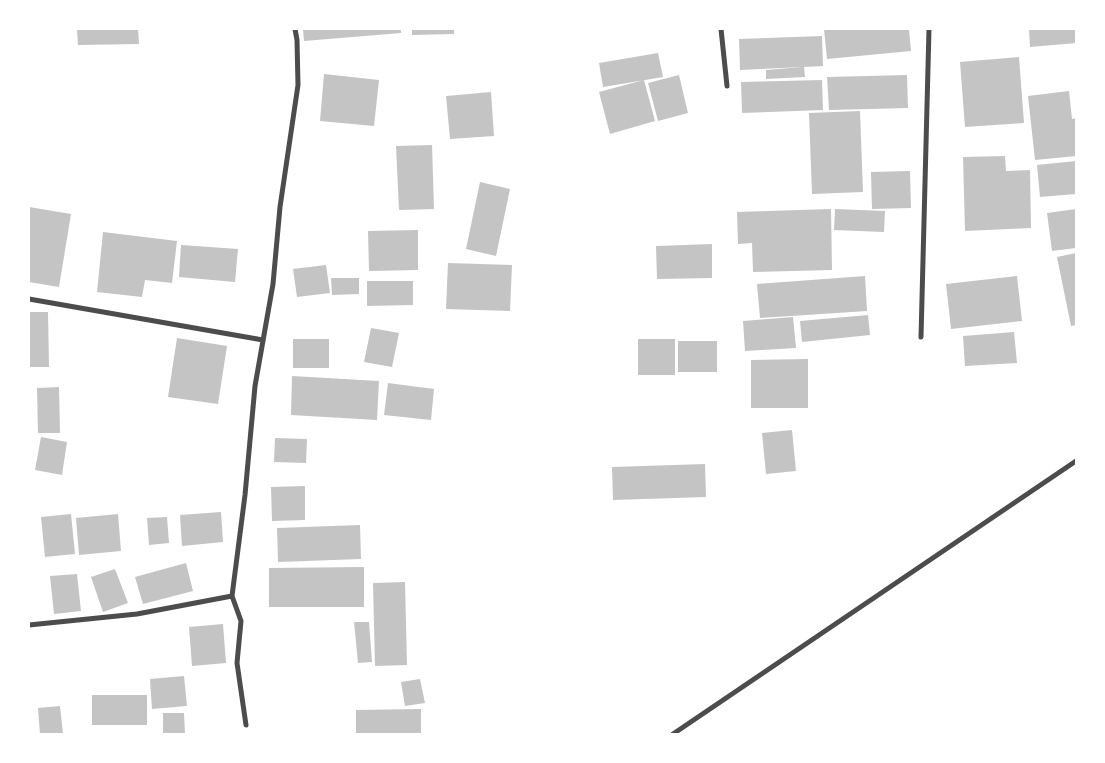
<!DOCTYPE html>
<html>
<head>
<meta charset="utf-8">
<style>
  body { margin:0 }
  #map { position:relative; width:1105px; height:763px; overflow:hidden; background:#fff; font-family:Lato,sans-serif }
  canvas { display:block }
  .frame { position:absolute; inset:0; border:30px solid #fff; pointer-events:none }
</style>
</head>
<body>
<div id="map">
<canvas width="1105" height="763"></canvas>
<div class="frame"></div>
</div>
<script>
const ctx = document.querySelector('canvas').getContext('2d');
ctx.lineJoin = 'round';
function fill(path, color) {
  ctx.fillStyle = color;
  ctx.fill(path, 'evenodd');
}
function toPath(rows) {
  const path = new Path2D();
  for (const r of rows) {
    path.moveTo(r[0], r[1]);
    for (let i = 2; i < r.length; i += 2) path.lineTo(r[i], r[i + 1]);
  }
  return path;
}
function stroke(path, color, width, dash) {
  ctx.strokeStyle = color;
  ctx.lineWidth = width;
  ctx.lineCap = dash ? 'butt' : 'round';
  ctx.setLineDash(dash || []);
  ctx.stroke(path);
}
fill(toPath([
  [77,29,138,29,139,44,78,45],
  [303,29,401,29,401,33,304,41],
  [412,29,454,29,454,34,412,35],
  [824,29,909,29,911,51,827,59],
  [1029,29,1076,29,1076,43,1030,47],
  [822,36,823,66,804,67,805,77,766,79,766,70,802,67,740,70,739,39],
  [658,53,663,77,603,87,599,63],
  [1019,57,1024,123,965,127,960,62],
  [324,74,379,80,374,126,320,121],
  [679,75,688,113,658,121,648,83],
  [907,75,908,108,829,110,827,77],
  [644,80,655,121,610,134,599,92],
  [822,80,823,110,742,113,741,82],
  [1069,91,1072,119,1076,118,1076,156,1035,160,1028,96],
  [491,92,494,136,450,139,446,96],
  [860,111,863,192,812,194,809,113],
  [432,145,434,209,399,210,396,146],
  [1005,156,1006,171,1030,170,1031,228,965,231,963,157],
  [1076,161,1076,194,1040,197,1037,165],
  [910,171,911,208,872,209,871,172],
  [480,182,510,189,496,256,466,249],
  [29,207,71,214,59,287,29,282],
  [831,209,832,270,753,272,752,243,738,244,737,212],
  [835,209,885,211,884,232,834,230],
  [1076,209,1076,248,1052,251,1047,213],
  [418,230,418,270,369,271,368,231],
  [103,232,177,241,172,283,145,280,142,297,97,292],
  [712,244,712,278,657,279,656,246],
  [181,245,238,249,235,282,179,277],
  [1076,253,1076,325,1071,326,1057,257],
  [448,263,512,265,510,311,446,309],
  [326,265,330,293,297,297,293,269],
  [865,276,867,311,760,318,757,284],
  [1017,276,1022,321,951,329,946,284],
  [331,278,359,278,359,294,332,295],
  [367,281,413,281,413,305,367,306],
  [29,312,48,312,49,367,29,367],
  [868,315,870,335,802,342,800,321],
  [793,317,796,348,745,351,743,321],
  [371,328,399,333,392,367,364,362],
  [1014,332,1017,363,965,366,963,336],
  [177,338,227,346,218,404,168,397],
  [293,339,329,339,329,368,293,368],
  [638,339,675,339,675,375,638,375],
  [678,341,717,341,717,372,678,372],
  [808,359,808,408,751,408,751,360],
  [292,376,379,381,377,420,291,415],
  [388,383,434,389,431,420,384,415],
  [59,387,60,433,38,433,37,388],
  [792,430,796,471,766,474,762,433],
  [41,437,67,442,62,475,35,470],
  [275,438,307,439,306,463,274,462],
  [705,464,706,497,613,500,612,467],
  [305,486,305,520,272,521,271,487],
  [221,512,223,542,182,546,180,515],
  [71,514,75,554,45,557,41,517],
  [118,514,121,551,79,555,76,518],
  [167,517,169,543,149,545,147,518],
  [360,525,361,559,278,562,277,528],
  [186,563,193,591,143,604,135,577],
  [364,567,364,607,269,607,269,568],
  [115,569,128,603,103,612,91,577],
  [77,574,81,611,54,614,50,576],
  [405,582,407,665,375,666,373,583],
  [354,622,369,622,372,662,358,663],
  [223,624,226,663,192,666,189,627],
  [184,676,187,706,152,709,150,679],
  [420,679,425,703,405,706,401,682],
  [92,695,147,695,147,725,92,725],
  [60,706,63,734,40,734,38,708],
  [421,709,421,734,356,734,356,710],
  [163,713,184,713,185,734,163,734]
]), '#c4c4c4');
stroke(toPath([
  [721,29,727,86],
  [29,299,263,340],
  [921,337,929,29],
  [29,625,137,614,232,596],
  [246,725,237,663,241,621,232,596,245,495,255,386,273,284,280,207,298,85,297,40,295,29],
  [673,734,1076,461]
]), '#4c4c4c', 5);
</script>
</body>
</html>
